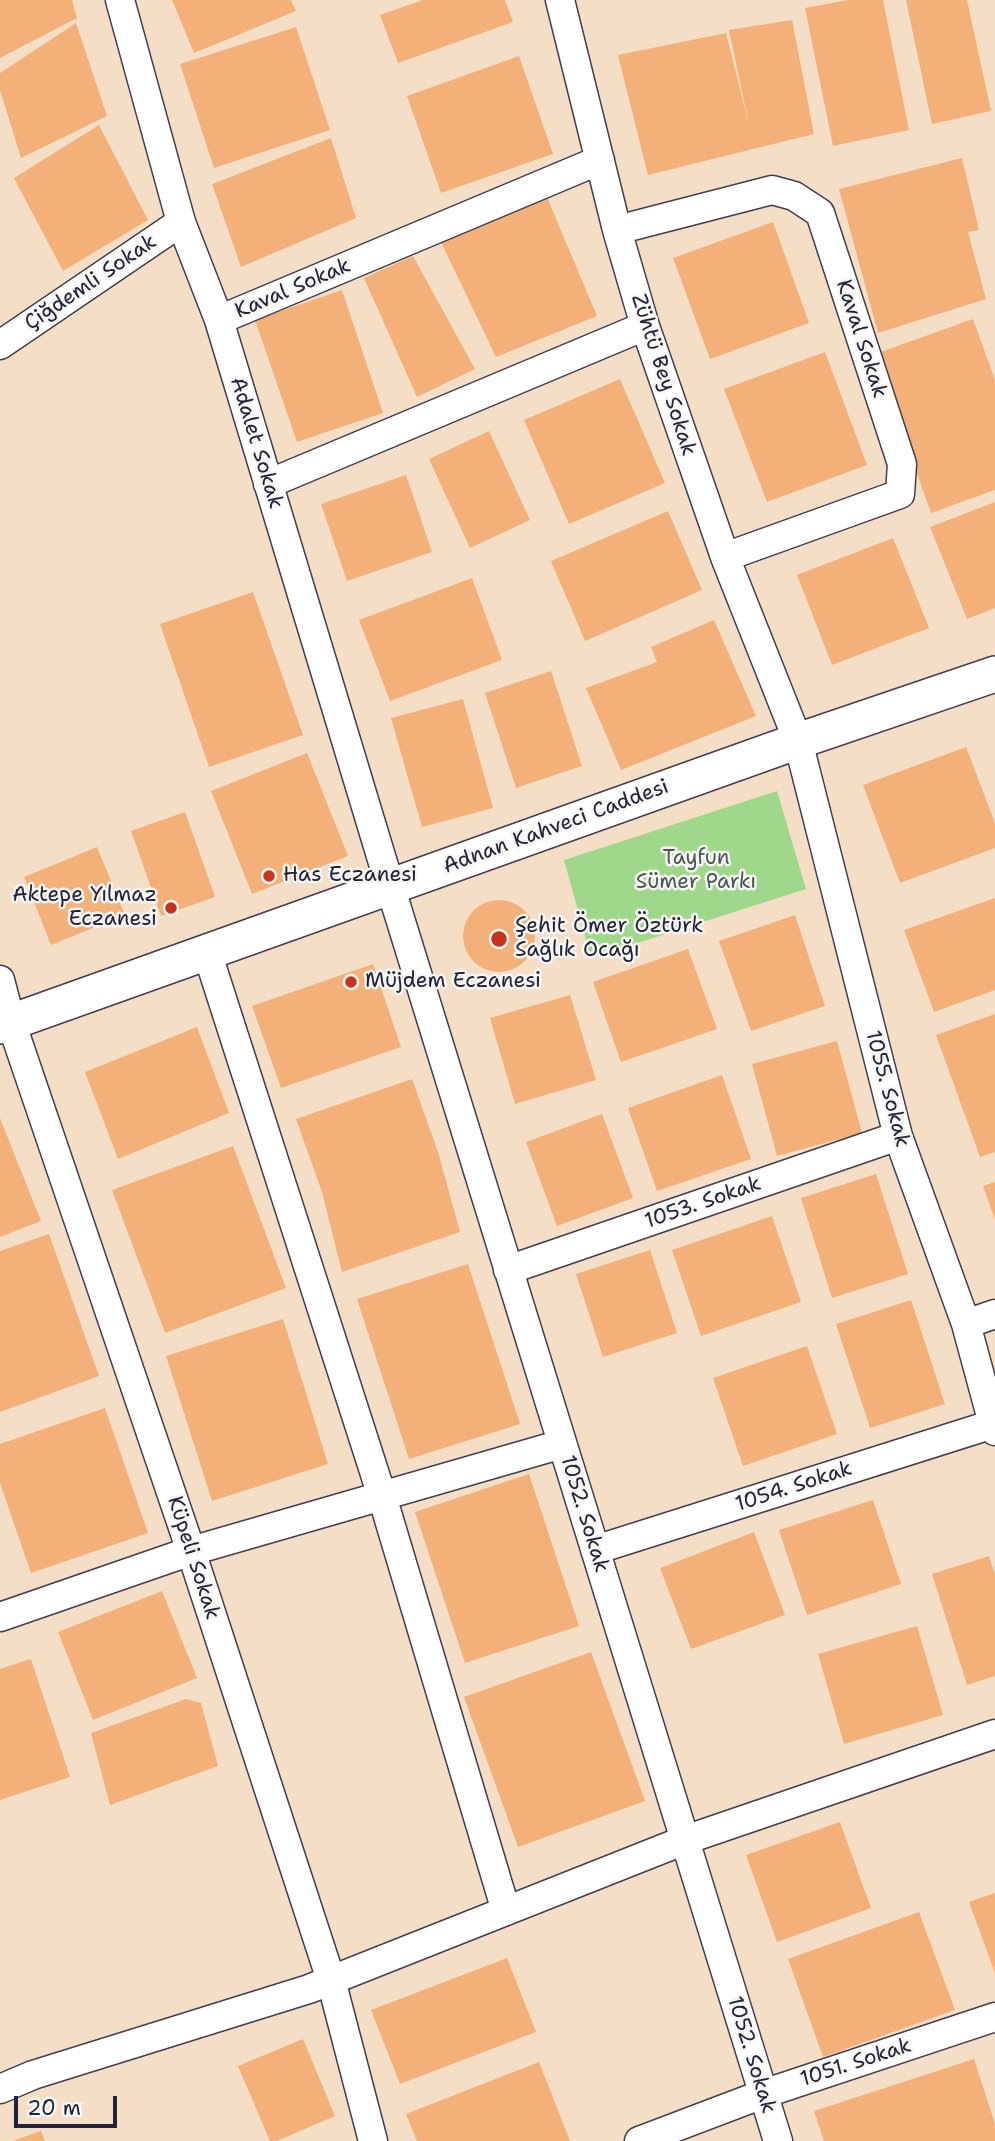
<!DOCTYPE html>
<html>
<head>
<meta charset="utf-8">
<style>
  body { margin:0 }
  #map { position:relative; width:995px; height:2141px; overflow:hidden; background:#f4dfc6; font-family:"Shantell Sans",sans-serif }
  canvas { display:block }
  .scale { position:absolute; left:14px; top:2096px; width:103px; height:32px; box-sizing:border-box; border:4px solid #22223b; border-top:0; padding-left:9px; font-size:21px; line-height:24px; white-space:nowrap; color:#22223b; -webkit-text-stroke:5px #f6f6f2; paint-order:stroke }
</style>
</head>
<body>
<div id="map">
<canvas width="995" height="2141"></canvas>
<div class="scale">20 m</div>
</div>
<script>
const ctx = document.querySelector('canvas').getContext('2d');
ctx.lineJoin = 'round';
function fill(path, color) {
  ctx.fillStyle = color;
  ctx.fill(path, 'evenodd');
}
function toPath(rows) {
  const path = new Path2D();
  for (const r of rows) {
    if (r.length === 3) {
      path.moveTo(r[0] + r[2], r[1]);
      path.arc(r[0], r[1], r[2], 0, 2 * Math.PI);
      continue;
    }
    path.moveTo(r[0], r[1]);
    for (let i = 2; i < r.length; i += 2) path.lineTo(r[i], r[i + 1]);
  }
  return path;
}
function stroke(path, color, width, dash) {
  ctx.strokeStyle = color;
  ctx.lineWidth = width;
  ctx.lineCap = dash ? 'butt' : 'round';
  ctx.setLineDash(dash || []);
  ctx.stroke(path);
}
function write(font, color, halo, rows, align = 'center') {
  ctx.font = font + ' "Shantell Sans",sans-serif';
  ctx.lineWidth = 5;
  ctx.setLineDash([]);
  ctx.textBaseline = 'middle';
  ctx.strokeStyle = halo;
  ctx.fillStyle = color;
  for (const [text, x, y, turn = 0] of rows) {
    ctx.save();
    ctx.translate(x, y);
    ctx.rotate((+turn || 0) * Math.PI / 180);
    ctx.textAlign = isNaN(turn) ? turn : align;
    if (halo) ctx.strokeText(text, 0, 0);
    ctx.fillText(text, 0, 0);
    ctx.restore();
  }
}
fill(toPath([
  [777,791,806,889,591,958,564,860]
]), '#9fd88b');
fill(toPath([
  [0,0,72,0,77,18,0,58],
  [172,0,291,0,296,11,194,53],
  [423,0,505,0,513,22,398,63,380,15],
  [848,0,883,0,909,130,833,146,805,8],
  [906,0,967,0,991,111,932,124],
  [792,20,814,134,648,175,618,55,726,33,749,125,729,30],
  [76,23,107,116,21,158,0,90,0,73],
  [296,27,330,130,214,168,180,64],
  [519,56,553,154,441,193,407,96],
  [99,125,148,220,63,271,14,178],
  [331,138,356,218,241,267,212,184],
  [962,158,979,230,968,232,986,299,878,333,839,189],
  [544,190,597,316,496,357,439,238],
  [773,222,809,323,710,359,673,258],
  [413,256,475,369,417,397,364,278],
  [342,290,383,413,297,442,255,320],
  [973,319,995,380,995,490,931,513,875,354],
  [825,352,867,465,767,502,724,389],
  [620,379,665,483,569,524,524,420],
  [489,431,530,520,470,548,429,459],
  [406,475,432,552,347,581,321,504],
  [995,502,995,608,967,619,930,527],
  [668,511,702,590,585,641,551,561],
  [893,538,929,628,832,665,797,575],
  [472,578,502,660,390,701,359,620],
  [253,592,303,735,209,767,160,624],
  [714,620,756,716,621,770,586,688,657,662,651,647],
  [551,671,582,766,516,788,485,693],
  [463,699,493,808,422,827,391,718],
  [966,747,995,823,995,848,900,883,863,785],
  [307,753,348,856,252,894,211,791],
  [185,812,215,897,161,916,131,831],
  [97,847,125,915,51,945,24,877],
  [995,898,995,990,934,1012,904,930],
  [499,936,36],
  [795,915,825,1006,751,1031,719,941],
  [688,949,717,1029,621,1062,593,982],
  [373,964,401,1047,281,1088,252,1006],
  [570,995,596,1080,515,1104,490,1018],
  [995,1014,995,1152,980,1157,936,1035],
  [197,1027,229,1113,118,1159,85,1072],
  [837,1041,862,1133,777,1156,752,1064],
  [722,1075,751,1159,657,1191,628,1108],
  [412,1079,438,1152,460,1232,342,1272,322,1192,296,1119],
  [602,1114,633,1198,557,1226,526,1142],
  [0,1118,41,1221,0,1237],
  [233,1146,286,1288,165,1333,112,1190],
  [876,1174,908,1274,832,1298,801,1198],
  [995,1182,995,1220,983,1186],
  [772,1216,801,1302,701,1336,672,1250],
  [49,1234,99,1376,0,1412,0,1251],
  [650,1250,677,1333,603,1357,576,1274],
  [468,1264,520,1424,409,1459,357,1299],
  [911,1300,945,1404,870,1428,836,1324],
  [283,1319,328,1464,212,1501,166,1356],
  [807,1346,837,1434,743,1466,713,1378],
  [105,1408,148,1533,31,1573,0,1483,0,1444],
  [529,1474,579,1626,465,1663,415,1512],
  [873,1500,901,1584,807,1615,779,1530],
  [754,1532,785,1615,691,1649,660,1568],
  [989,1556,995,1574,995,1676,967,1685,932,1574],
  [162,1591,197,1678,93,1720,58,1632],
  [917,1626,943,1715,844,1744,818,1654],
  [591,1652,645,1801,518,1847,464,1697],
  [31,1659,70,1777,0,1800,0,1669],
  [186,1699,201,1703,218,1766,110,1805,91,1733],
  [840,1822,871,1908,777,1942,746,1855],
  [995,1893,995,1973,969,1902],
  [919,1912,955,2010,823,2057,788,1959],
  [507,1958,536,2032,400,2084,371,2010],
  [303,2039,335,2116,277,2141,270,2141,238,2066],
  [974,2059,995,2124,995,2141,824,2141,814,2111],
  [539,2062,570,2141,417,2141,406,2114],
  [41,2131,45,2141,13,2141]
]), '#f4b079');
const minor = toPath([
  [120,0,181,222,219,320,390,886,778,2141],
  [560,0,617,230,645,326,725,557,798,741,898,1136,966,1324,995,1431],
  [617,230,772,190,794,196,820,213,902,464,900,494,725,557],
  [219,320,600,160],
  [0,345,181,222],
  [268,484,645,326],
  [207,952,382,1496,506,1911],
  [0,980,11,1022,191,1551,331,1980,373,2141],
  [508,1270,898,1136],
  [966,1324,995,1314],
  [595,1550,993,1424],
  [0,1617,191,1551,562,1444],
  [0,2089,33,2075,309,1989,685,1840,995,1734],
  [639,2141,763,2094,995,2017]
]);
const tertiary = toPath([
  [0,1026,798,741,995,674]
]);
stroke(minor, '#423e50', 31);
stroke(tertiary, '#423e50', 38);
stroke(minor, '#fff', 28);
stroke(tertiary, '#fff', 35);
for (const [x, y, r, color] of [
  [269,876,7,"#c8321e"],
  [171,908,7,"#c8321e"],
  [499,939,9,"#c8321e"],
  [351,982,7,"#c8321e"]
]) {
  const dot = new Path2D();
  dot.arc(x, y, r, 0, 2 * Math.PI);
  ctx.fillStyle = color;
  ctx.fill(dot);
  stroke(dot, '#f6f6f2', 2.5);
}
write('21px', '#22223b', '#f6f6f2', [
  ["Çiğdemli Sokak",91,283,-34],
  ["Kaval Sokak",293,289,-23],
  ["Kaval Sokak",861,339,72],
  ["Zühtü Bey Sokak",663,375,72],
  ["Adalet Sokak",256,443,73],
  ["Adnan Kahveci Caddesi",556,827,-20],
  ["1055. Sokak",887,1089,75],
  ["1053. Sokak",703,1203,-19],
  ["1054. Sokak",794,1487,-18],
  ["1052. Sokak",584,1514,73],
  ["Küpeli Sokak",193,1558,72],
  ["1052. Sokak",751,2055,73],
  ["1051. Sokak",856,2063,-18]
]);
write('21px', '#485953', '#f6f6f2', [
  ["Tayfun",696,859],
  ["Sümer Parkı",696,883]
]);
write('21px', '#22223b', '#f6f6f2', [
  ["Has Eczanesi",283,876],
  ["Aktepe Yılmaz",157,896,"right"],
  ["Eczanesi",157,920,"right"],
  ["Şehit Ömer Öztürk",515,927],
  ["Sağlık Ocağı",515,951],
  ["Müjdem Eczanesi",365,982]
], 'left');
</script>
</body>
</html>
